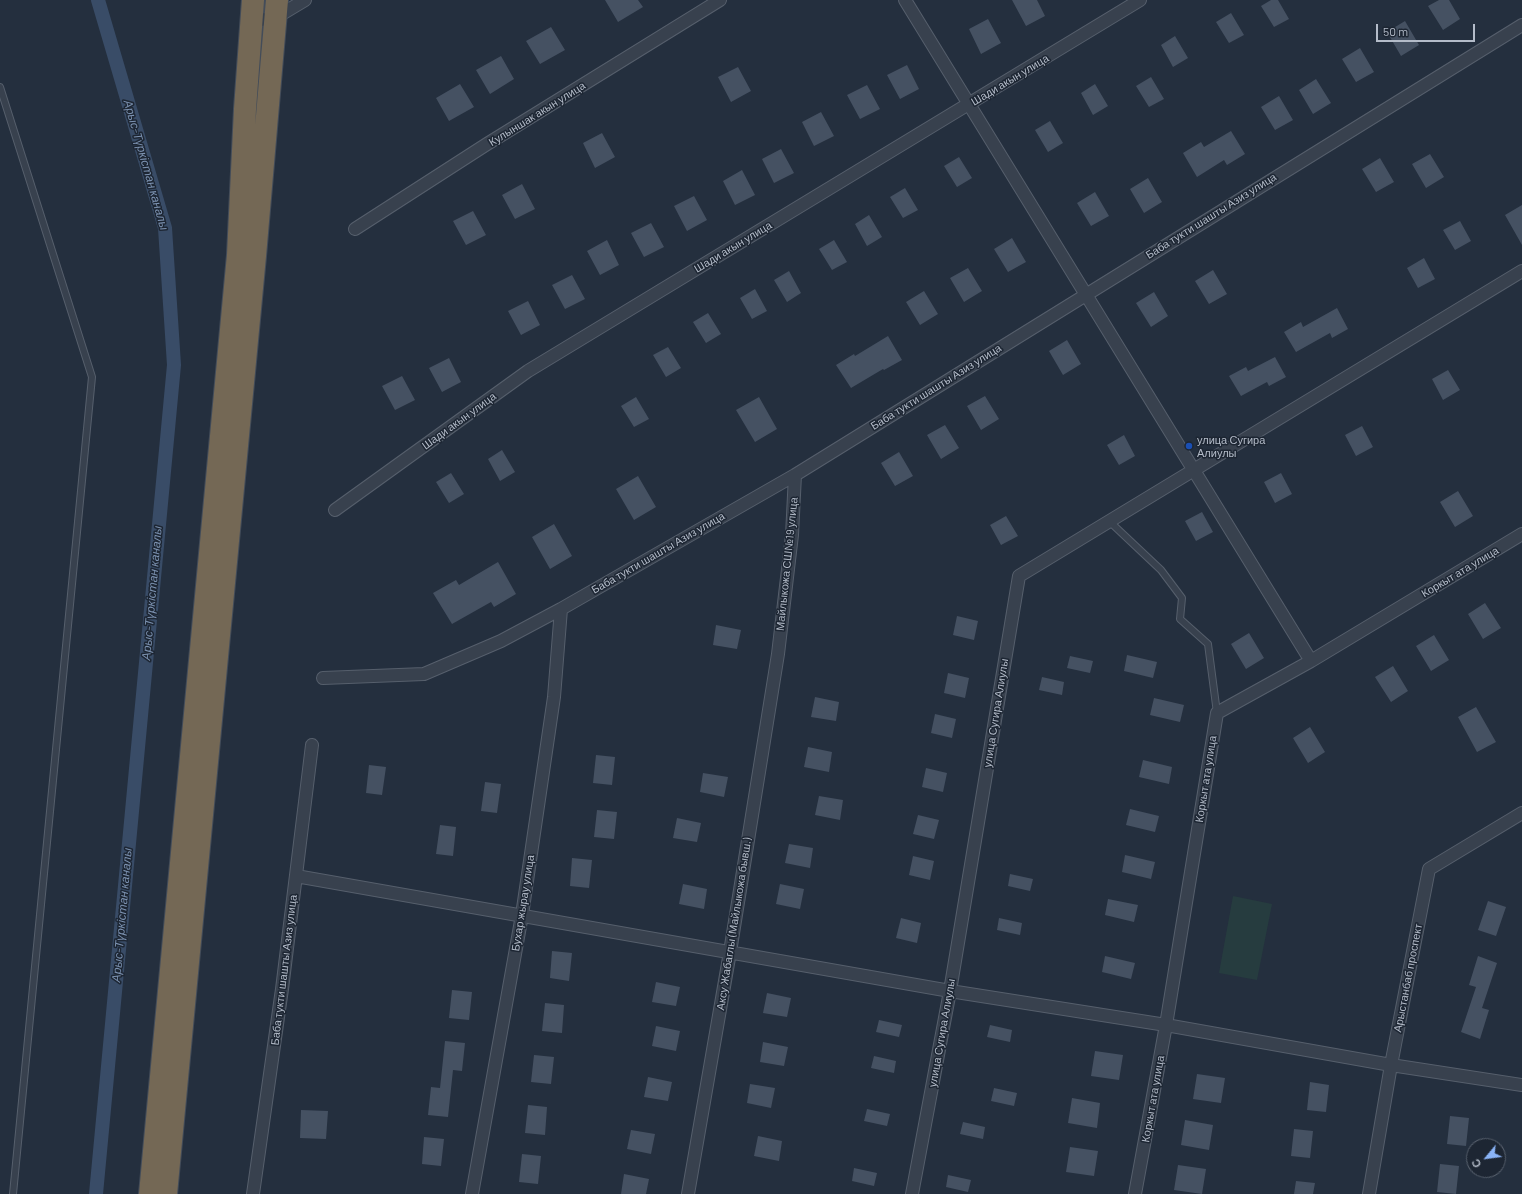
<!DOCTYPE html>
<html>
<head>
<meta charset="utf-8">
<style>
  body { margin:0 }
  #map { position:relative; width:1522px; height:1194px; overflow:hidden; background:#242f3e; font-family:Barlow,sans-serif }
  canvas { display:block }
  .north { position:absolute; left:1466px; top:1138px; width:40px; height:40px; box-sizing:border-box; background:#1d2633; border:1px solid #59626f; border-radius:50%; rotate:241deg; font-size:11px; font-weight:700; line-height:16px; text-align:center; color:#b4bcc9 }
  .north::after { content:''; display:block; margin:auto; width:14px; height:18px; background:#8ab4f8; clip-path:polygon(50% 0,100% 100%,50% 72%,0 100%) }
  .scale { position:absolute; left:1376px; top:24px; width:99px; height:18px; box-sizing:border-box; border:2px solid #b4bcc9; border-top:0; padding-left:5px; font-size:12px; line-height:14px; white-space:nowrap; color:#b4bcc9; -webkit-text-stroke:3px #1d2633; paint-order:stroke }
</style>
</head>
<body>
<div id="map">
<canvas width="1522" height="1194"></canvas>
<div class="north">С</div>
<div class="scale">50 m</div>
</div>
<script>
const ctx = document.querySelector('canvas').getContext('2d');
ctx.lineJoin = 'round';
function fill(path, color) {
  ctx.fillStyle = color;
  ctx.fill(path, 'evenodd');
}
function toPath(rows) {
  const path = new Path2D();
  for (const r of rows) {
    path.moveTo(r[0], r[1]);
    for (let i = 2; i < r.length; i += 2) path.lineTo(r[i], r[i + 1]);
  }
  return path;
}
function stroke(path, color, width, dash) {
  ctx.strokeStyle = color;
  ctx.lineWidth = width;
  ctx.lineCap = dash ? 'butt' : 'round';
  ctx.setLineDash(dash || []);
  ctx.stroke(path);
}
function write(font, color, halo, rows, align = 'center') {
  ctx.font = font + ' Barlow,sans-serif';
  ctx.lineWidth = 3;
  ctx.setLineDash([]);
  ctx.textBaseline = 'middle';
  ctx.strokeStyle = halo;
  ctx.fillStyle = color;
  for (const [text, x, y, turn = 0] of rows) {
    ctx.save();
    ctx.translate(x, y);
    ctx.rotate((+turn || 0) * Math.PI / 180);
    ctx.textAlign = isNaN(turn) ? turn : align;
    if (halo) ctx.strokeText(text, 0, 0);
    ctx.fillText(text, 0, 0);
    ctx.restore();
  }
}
fill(toPath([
  [1233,896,1272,904,1257,980,1219,973]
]), '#263c3f');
stroke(toPath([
  [96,1194,174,365,165,228,98,0]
]), '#394c67', 14);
fill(toPath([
  [605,0,638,0,643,7,618,22],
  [1012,0,1037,0,1045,16,1026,26],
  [1271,0,1278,0,1289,19,1274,27,1261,6],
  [1439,0,1449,0,1460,19,1443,30,1428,6],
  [1231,13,1244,35,1229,43,1216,22],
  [988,19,1001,43,981,54,969,29],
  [1405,21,1419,45,1401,56,1387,32],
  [551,27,565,50,540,64,526,41],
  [1175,36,1188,58,1173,67,1161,45],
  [1360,48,1374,72,1356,82,1342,59],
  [501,56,514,79,490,94,476,70],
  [907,65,919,89,900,99,887,75],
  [738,67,751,91,731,102,718,77],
  [1151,77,1164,99,1149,107,1136,86],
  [1316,79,1331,103,1313,114,1299,90],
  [460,84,474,107,449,121,436,98],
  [1095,84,1108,106,1093,115,1081,93],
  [867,85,880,109,860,119,847,95],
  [1279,96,1293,120,1275,130,1261,107],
  [821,112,834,136,814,146,802,122],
  [1050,121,1063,143,1048,152,1035,130],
  [1231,131,1245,154,1227,165,1224,160,1197,177,1183,153,1201,142,1204,147],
  [602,133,615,157,595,168,583,143],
  [781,149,794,173,774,183,762,159],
  [1430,154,1444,177,1426,188,1412,164],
  [959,157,972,178,957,187,944,166],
  [1380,158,1394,182,1376,192,1362,169],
  [742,170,755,195,735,205,723,181],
  [1148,178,1162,202,1144,213,1130,189],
  [522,184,535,209,515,219,502,195],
  [905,188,918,210,903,218,890,197],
  [1095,192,1109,216,1091,226,1077,203],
  [694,196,707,220,687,231,674,206],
  [1522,205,1522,245,1505,215],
  [473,211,486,235,466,245,453,221],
  [869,215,882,237,867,246,855,224],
  [1460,221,1471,241,1455,250,1443,230],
  [651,223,664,247,644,257,631,233],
  [1012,238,1026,262,1008,272,994,249],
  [607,240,619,265,600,275,587,251],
  [834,240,847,262,832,270,819,249],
  [1424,258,1435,279,1418,288,1407,268],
  [968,268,982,291,964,302,950,278],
  [1213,270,1227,294,1209,304,1195,281],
  [789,271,801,293,787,302,774,280],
  [572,275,585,299,565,309,552,285],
  [755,289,767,311,752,319,740,298],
  [924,291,938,314,920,325,906,302],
  [1154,292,1168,316,1151,327,1136,303],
  [528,301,540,325,521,335,508,311],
  [1337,308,1348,329,1332,338,1330,333,1296,352,1284,332,1301,322,1303,327],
  [708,313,721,334,706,343,693,322],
  [888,336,902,360,884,370,883,369,851,388,836,365,854,354,855,356],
  [1067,340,1081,364,1063,375,1049,351],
  [668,347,681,368,666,377,653,355],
  [1275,357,1286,377,1269,386,1267,382,1241,396,1229,376,1246,367,1248,371],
  [449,358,461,382,442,392,429,368],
  [1448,370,1460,390,1443,400,1432,379],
  [402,376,415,400,395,410,382,386],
  [985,396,999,419,981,430,967,406],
  [636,397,649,419,634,427,621,406],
  [759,397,777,429,755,442,736,410],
  [945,425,959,448,941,459,927,435],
  [1362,426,1373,447,1356,456,1345,435],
  [1124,435,1135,456,1119,465,1107,445],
  [502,450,515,472,500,481,488,459],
  [899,452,913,476,895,486,881,463],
  [451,473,464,494,449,503,436,482],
  [1281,473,1292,494,1275,503,1264,482],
  [638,476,656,507,634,520,616,489],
  [1458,491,1473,516,1455,527,1440,502],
  [1202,512,1213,532,1196,541,1185,521],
  [1006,516,1018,536,1001,545,990,525],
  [554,524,572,556,550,569,532,537],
  [498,562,516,594,494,607,491,602,452,624,433,593,456,580,459,585],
  [1485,603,1501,628,1483,639,1468,614],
  [957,616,978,621,974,640,953,635],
  [716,625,741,630,737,649,713,645],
  [1249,633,1264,658,1246,669,1231,644],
  [1434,635,1449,660,1431,671,1416,646],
  [1127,655,1157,662,1153,678,1124,671],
  [1070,656,1093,661,1090,673,1067,668],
  [1393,666,1408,691,1391,702,1375,677],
  [948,673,969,678,965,698,944,693],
  [1042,677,1064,682,1062,695,1039,690],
  [815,697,839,702,836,721,811,717],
  [1154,698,1184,705,1180,722,1150,715],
  [1476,707,1496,742,1477,752,1458,717],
  [935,714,956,719,952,738,931,733],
  [1310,727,1325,752,1308,763,1293,738],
  [808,747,832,752,829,772,804,767],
  [596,755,615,757,612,785,593,783],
  [1143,760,1172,767,1169,784,1139,777],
  [369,765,386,767,382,795,366,793],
  [926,768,947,773,943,792,922,787],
  [703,773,728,777,724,797,700,792],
  [485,782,501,784,497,813,481,811],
  [819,796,843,800,840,820,815,815],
  [1130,809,1159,816,1155,832,1126,825],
  [597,810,617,812,614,839,594,837],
  [918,815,939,820,934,839,913,834],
  [677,818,701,823,697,842,673,838],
  [440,825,456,827,453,856,436,854],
  [789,844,813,848,810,868,785,863],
  [1125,855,1155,862,1151,879,1122,872],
  [913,856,934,861,930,880,909,875],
  [572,858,592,860,589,888,570,886],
  [1010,874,1033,879,1030,891,1008,886],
  [683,884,707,889,704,909,679,904],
  [780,884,804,889,800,909,776,904],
  [1108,899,1138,905,1134,922,1105,915],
  [1488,901,1506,907,1496,936,1478,930],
  [901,918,921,923,917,943,896,938],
  [999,918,1022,923,1020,935,997,930],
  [552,951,572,953,569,981,550,978],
  [1105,956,1135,963,1131,979,1102,972],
  [1478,956,1497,963,1482,1008,1489,1010,1480,1039,1461,1032,1476,987,1469,985],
  [656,982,680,987,676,1006,652,1002],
  [452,990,472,992,469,1020,449,1018],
  [767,993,791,998,787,1017,763,1013],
  [545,1003,564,1005,562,1033,542,1031],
  [879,1020,902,1025,899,1037,876,1032],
  [990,1025,1012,1030,1010,1042,987,1037],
  [656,1026,680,1031,676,1051,652,1046],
  [445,1041,465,1043,462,1071,453,1070,448,1117,428,1115,431,1087,440,1088],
  [763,1042,788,1047,784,1066,760,1062],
  [1095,1051,1123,1055,1119,1080,1091,1076],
  [534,1055,554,1057,551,1084,531,1082],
  [874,1056,896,1061,894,1073,871,1068],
  [1197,1074,1225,1078,1221,1103,1193,1099],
  [648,1077,672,1082,668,1101,644,1097],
  [1310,1082,1329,1085,1326,1112,1307,1110],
  [750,1084,775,1088,771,1108,747,1103],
  [994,1088,1017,1093,1014,1106,991,1101],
  [1072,1098,1100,1103,1097,1128,1068,1123],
  [528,1105,547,1107,545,1135,525,1133],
  [867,1109,890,1114,887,1126,864,1121],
  [301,1110,328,1111,326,1139,300,1138],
  [1450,1116,1469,1118,1466,1146,1447,1144],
  [1185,1120,1213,1125,1209,1150,1181,1145],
  [963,1122,985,1127,983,1139,960,1134],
  [1294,1129,1313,1131,1310,1158,1291,1156],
  [631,1130,655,1134,651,1154,627,1149],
  [758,1136,782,1141,779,1161,754,1156],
  [424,1137,444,1139,441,1166,422,1164],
  [1070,1147,1098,1151,1094,1176,1066,1172],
  [522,1154,541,1156,538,1184,519,1182],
  [1440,1164,1459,1166,1456,1194,1437,1192],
  [1178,1165,1206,1169,1202,1194,1174,1190],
  [854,1168,877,1173,874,1186,852,1181],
  [624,1174,649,1179,646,1194,621,1194],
  [948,1175,971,1180,968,1192,946,1187],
  [1296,1181,1315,1183,1313,1194,1294,1194]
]), '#455162');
const lane = toPath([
  [0,87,92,377,13,1194],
  [1109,521,1161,570,1182,598,1180,619,1208,644,1217,713]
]);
const street = toPath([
  [905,0,1311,661],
  [252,21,275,18,305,0],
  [355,229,487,144,720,0],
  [335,510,528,371,1140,0],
  [323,678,424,674,501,641,561,609,795,475,1522,25],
  [296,876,950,991,1166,1025,1391,1065,1522,1085],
  [253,1194,282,989,312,745],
  [472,1194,522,915,554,697,561,609],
  [688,1194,730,952,778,654,792,535,795,475],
  [912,1194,950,991,1019,576,1522,271],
  [1135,1194,1166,1025,1217,713,1311,661,1522,534],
  [1369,1194,1391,1065,1429,869,1522,813]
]);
const highway = toPath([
  [150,1194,238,255,245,109,253,0],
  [166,1194,255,256,277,0]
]);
stroke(lane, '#565f6c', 8);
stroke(street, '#565f6c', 14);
stroke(highway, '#434c59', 24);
stroke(lane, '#38414e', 6);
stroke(street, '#38414e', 12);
stroke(highway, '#746855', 22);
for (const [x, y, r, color] of [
  [1189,446,4,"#1a4fb4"]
]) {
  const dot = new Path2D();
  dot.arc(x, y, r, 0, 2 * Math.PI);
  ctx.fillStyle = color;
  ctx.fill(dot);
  stroke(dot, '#1d2633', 1.5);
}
write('11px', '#b4bcc9', '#1d2633', [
  ["Шади акын улица",1010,80,-31],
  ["Кулыншак акын улица",537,114,-32],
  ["Баба тукти шашты Азиз улица",1211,216,-32],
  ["Шади акын улица",733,247,-31],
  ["Баба тукти шашты Азиз улица",936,387,-32],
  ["Шади акын улица",459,421,-36],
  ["Баба тукти шашты Азиз улица",658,553,-30],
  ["Майлыкожа СШ№19 улица",787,564,-84],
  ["Коркыт ата улица",1460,572,-31],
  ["улица Сугира Алиулы",996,713,-81],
  ["Коркыт ата улица",1206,779,-81],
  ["Бухар жырау улица",523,903,-81],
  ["Аксу Жабаглы (Майлыкожа бывш.)",734,924,-81],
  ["Баба тукти шашты Азиз улица",284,970,-83],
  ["Арыстанбаб проспект",1408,978,-79],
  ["улица Сугира Алиулы",942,1033,-80],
  ["Коркыт ата улица",1153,1099,-80]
]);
write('11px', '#b4bcc9', '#1d2633', [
  ["улица Сугира",1197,440],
  ["Алиулы",1197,453]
], 'left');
write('italic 12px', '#7c92b1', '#1d2633', [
  ["Арыс-Түркістан каналы",146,165,74],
  ["Арыс-Түркістан каналы",152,593,-85],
  ["Арыс-Түркістан каналы",122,915,-85]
]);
</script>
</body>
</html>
